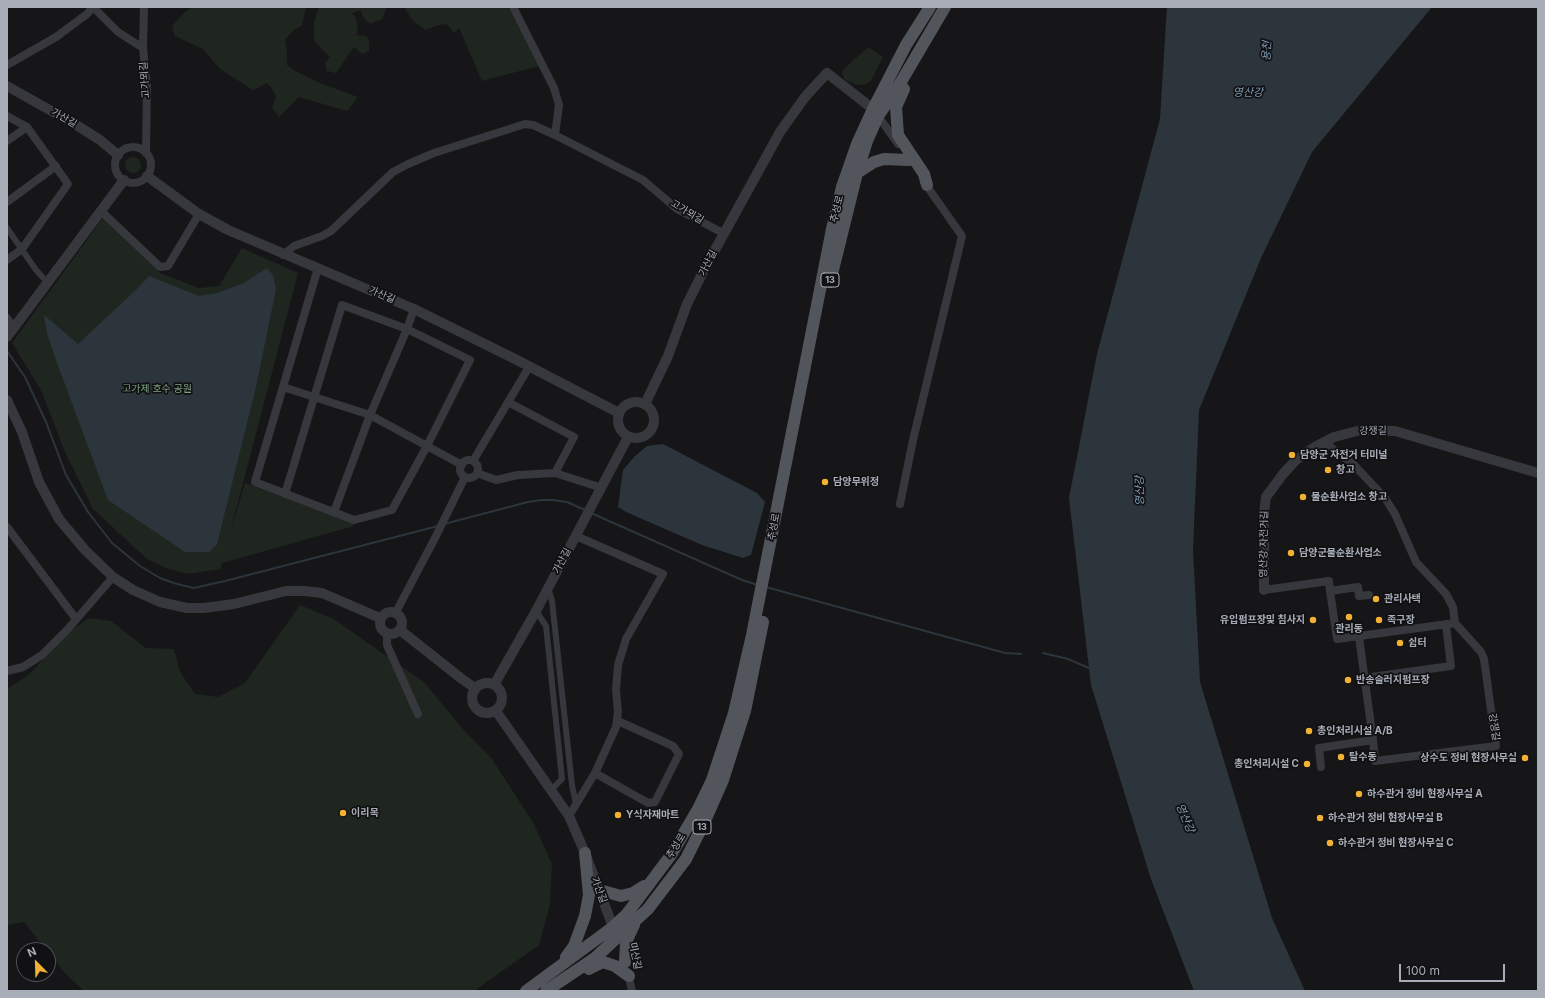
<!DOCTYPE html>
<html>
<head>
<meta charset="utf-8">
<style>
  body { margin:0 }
  #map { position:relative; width:1545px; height:998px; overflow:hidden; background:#161618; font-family:Inter,sans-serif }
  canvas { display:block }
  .frame { position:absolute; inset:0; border:8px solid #a8adb8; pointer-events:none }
  .north { position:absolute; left:16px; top:942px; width:40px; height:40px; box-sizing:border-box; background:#111113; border:1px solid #4d4f55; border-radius:50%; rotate:337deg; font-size:11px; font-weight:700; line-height:16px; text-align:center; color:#a8adb8 }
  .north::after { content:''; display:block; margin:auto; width:14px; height:18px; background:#f2b134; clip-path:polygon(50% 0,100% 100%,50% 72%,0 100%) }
  .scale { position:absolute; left:1399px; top:964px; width:106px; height:18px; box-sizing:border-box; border:2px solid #a8adb8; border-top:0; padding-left:5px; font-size:12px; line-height:14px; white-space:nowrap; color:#a8adb8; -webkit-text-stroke:3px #111113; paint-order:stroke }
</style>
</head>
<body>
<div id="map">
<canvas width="1545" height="998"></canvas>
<div class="frame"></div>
<div class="north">N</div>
<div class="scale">100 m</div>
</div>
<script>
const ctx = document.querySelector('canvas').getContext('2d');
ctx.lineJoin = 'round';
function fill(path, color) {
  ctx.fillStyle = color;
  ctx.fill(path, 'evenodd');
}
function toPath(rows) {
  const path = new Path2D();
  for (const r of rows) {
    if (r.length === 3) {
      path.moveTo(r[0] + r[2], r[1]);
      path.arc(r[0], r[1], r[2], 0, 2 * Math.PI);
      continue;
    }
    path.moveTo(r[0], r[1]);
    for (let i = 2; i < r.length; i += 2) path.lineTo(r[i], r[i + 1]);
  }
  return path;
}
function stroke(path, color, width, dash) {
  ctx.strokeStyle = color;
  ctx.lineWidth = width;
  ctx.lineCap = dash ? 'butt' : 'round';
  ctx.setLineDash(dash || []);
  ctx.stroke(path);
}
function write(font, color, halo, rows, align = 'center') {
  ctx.font = font + ' Inter,"Noto Sans KR",sans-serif';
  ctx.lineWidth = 3.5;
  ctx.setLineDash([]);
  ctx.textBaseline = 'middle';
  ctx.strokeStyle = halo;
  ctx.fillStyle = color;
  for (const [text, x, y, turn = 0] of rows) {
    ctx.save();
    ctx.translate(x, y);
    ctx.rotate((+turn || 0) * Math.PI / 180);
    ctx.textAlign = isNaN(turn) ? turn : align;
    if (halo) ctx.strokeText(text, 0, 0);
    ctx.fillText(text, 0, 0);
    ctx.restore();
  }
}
fill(toPath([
  [193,7,306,7,302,25,293,31,285,40,287,52,287,65,295,71,320,83,358,97,347,111,299,97,279,117,272,107,276,97,271,87,267,83,253,90,220,69,203,49,175,36,172,26,185,12],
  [319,7,387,7,382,19,370,24,363,17,361,10,352,13,356,19,358,30,356,35,365,36,369,39,369,51,362,54,354,47,336,73,327,71,325,63,330,57,314,41,314,22],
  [404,7,508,7,539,66,482,81,459,28,454,33,447,24,439,25,425,30,412,20],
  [868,47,883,57,871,81,866,84,857,85,845,80,842,73,844,69],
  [133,165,8],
  [103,218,160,273,199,288,219,286,242,248,298,273,230,533,245,483,353,522,354,526,222,563,221,569,188,574,166,568,147,559,93,509,65,452,41,390,12,343],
  [300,605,334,619,425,683,462,728,492,759,534,824,552,864,550,904,539,945,474,991,84,991,65,973,48,952,48,950,46,950,24,922,7,925,7,689,30,674,65,635,89,618,111,621,146,648,174,649,180,672,195,694,218,697,245,683]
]), '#1e261f');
fill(toPath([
  [1167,7,1432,7,1312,152,1261,258,1199,410,1193,550,1200,682,1272,918,1305,991,1194,991,1151,879,1091,685,1069,498,1097,354,1160,119],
  [267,268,273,275,276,289,256,387,217,544,209,552,185,552,108,500,56,360,47,333,44,315,78,344,137,289,149,276,199,296,217,293,244,283],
  [663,444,757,493,765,502,751,555,743,558,702,545,626,512,618,507,623,470,635,456,647,446]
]), '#2c353c');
stroke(toPath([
  [7,351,25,377,46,422,66,475,88,512,112,543,140,566,160,578,177,584,194,588,225,581,438,526],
  [591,513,742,580,758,585],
  [444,524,528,502,541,500,553,500,567,502,585,510],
  [766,587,1005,653,1021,654],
  [1043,653,1068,659,1091,669]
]), '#2c353c', 2);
stroke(toPath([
  [7,228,36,270,48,283],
  [548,588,552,601,572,785,576,804],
  [536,611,546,626,562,779,551,790]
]), '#37383d', 6);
stroke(toPath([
  [93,7,118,32,143,48],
  [144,7,143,48,147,86,146,153],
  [513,7,554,88,559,105,555,135,643,180,677,209,723,233],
  [7,65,56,37,87,14,93,7],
  [876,113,898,144],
  [7,116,27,127],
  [7,141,27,127,68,184,22,249,7,260],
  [133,165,18],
  [7,202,56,166],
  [101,211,160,267,168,266,199,214],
  [283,255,294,246,322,236,331,231,393,172,408,164,434,153,525,124,533,125,555,135],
  [318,268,255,482,354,520,392,510,427,446,462,465],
  [7,318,14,328],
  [283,387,370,415,427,446,470,360,407,329,370,415,334,512],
  [508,402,574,437,555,473],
  [1324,442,1354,465,1385,498,1395,514,1416,562,1446,594,1453,607,1455,623,1481,652,1484,659,1496,746,1375,761,1373,740],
  [469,469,9],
  [473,461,529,367],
  [477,473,496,480,518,475,555,473,602,488],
  [285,494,342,305,407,329,414,309],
  [900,504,913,440,962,236,924,182],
  [7,527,76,619],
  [1264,590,1329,581,1330,591],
  [1369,595,1359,596,1358,587,1330,591,1337,639,1455,623],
  [396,612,435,538,465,477],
  [387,633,387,645,418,714],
  [7,671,23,667,42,655,67,630,113,577],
  [1364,678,1451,666,1446,625],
  [1321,767,1319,748,1373,740,1359,637],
  [595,773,648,803,655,802,679,754,673,746,618,721],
  [569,816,595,773,616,727,618,712,616,690,618,665,626,639,663,574,576,536],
  [628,973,632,991]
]), '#37383d', 8);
stroke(toPath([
  [7,86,78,126,100,140,118,155],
  [147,176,199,214,228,230,414,309,517,360,619,413],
  [7,337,124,180],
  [7,400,22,432,39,482,59,519,85,550,113,577,133,590,160,602,187,608,204,608,234,604,286,591,304,591,322,593,380,618],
  [636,420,18],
  [645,404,668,356,687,304,705,268,780,132,805,97,827,73,873,109],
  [1264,590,1264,513,1266,497,1283,474,1296,460,1313,448,1334,437,1361,430,1395,431,1538,473],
  [391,623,11],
  [400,630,462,679,475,688],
  [487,698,15],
  [494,685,536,611,628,437],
  [496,711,569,816,585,853,613,927]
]), '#37383d', 10);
stroke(toPath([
  [904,89,896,107,898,135,924,174,927,185],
  [857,173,874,162,884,159,909,160],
  [830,282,857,173,867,141,878,116,898,87,945,7],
  [599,890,621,896,633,893,644,886],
  [566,957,574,946,585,916,589,895,585,853],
  [625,962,626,942,634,925],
  [589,969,603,962,615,966,629,976],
  [526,991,613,927,626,915,671,855,698,809,712,780,734,713,752,635,832,229,842,187,857,144,873,109,906,45,930,7],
  [546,991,595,958,637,919,648,909,686,859,704,823,723,780,745,711,763,622]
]), '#53555c', 12);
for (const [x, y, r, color] of [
  [1292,455,4,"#f2b134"],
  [1328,470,4,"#f2b134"],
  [825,482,4,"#f2b134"],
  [1303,497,4,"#f2b134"],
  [1291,553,4,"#f2b134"],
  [1376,599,4,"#f2b134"],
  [1349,617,4,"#f2b134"],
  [1313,620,4,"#f2b134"],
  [1379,620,4,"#f2b134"],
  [1400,643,4,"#f2b134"],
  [1348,680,4,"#f2b134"],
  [1309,731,4,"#f2b134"],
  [1341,757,4,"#f2b134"],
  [1525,758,4,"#f2b134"],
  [1307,764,4,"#f2b134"],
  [1359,794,4,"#f2b134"],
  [343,813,4,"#f2b134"],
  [618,815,4,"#f2b134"],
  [1320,818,4,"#f2b134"],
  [1330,843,4,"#f2b134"]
]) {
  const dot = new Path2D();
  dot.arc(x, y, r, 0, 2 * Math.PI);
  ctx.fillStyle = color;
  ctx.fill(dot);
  stroke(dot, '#111113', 1.5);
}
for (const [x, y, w] of [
  [830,280,18],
  [702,827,18]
]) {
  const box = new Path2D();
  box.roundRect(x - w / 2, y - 7, w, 14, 3);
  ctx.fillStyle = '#111113';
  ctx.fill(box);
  stroke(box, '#a8adb8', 1);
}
write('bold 9px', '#a8adb8', null, [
  ["13",830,280],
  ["13",702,827]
]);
write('10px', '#a8adb8', '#111113', [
  ["고가뫼길",145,80,-94],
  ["가산길",64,118,30],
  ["추성로",837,209,-76],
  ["고가뫼길",687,212,31],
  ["가산길",708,263,-63],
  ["가산길",382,295,23],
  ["강쟁길",1373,431,-1],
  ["추성로",774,527,-79],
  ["영산강 자전거길",1264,544,-89],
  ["가산길",562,561,-62],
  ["강쟁길",1494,727,82],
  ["추성로",676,846,-58],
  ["가산길",599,890,69],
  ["미산길",635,956,79]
]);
write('10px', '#7fa381', '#111113', [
  ["고가제 호수 공원",157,389]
]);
write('bold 10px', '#a8adb8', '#111113', [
  ["담양군 자전거 터미널",1300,455],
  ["창고",1336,470],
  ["담양무위정",833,482],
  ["물순환사업소 창고",1311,497],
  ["담양군물순환사업소",1299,553],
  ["관리사택",1384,599],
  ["유입펌프장및 침사지",1305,620,"right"],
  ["족구장",1387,620],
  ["관리동",1349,629,"center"],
  ["쉼터",1408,643],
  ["반송슬러지펌프장",1356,680],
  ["총인처리시설 A/B",1317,731],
  ["탈수동",1349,757],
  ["상수도 정비 현장사무실",1517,758,"right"],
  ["총인처리시설 C",1299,764,"right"],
  ["하수관거 정비 현장사무실 A",1367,794],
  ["이리목",351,813],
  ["Y식자재마트",626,815],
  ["하수관거 정비 현장사무실 B",1328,818],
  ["하수관거 정비 현장사무실 C",1338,843]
], 'left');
write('italic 11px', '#7f9bb3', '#111113', [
  ["용천",1267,51,-87],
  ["영산강",1248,93],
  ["영산강",1140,491,-91],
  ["영산강",1185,818,67]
]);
</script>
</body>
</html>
